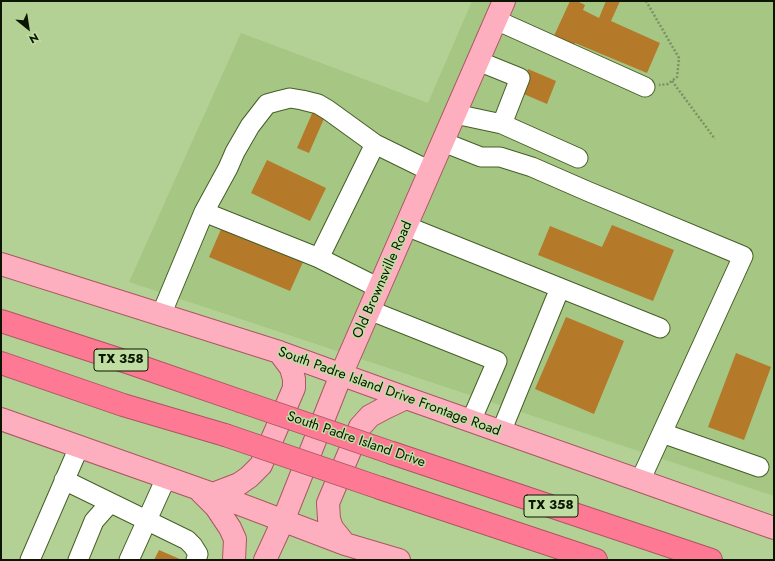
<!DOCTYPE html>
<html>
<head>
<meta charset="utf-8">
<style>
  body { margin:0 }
  #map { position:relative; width:775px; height:561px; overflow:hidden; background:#b4d195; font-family:Jost,sans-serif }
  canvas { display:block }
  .frame { position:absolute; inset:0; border:2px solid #0b1501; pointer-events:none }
  .north { position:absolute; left:8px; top:8px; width:40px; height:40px; -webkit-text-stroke:3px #c0dea2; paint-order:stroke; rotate:150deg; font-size:11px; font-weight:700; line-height:16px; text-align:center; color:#0b1501 }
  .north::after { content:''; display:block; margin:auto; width:14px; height:18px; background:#0b1501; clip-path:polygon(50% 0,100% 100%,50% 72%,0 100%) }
</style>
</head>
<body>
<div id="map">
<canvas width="775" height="561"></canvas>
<div class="frame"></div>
<div class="north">N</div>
</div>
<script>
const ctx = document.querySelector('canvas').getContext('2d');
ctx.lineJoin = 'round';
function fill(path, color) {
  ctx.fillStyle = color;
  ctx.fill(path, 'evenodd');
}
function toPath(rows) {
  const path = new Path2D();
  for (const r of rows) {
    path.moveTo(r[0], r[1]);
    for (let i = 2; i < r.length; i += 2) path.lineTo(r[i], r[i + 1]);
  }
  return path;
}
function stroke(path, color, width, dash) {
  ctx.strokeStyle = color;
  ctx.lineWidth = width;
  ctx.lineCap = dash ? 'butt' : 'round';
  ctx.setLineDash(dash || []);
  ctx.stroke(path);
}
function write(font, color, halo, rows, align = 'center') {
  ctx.font = font + ' Jost,sans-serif';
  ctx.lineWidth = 3;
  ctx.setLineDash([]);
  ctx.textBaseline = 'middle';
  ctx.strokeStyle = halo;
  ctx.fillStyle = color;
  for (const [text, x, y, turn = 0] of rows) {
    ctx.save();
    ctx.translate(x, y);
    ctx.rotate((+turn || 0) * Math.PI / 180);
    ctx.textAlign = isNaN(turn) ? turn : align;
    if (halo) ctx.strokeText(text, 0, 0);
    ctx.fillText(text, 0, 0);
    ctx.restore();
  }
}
fill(toPath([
  [472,1,774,1,774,496,129,282,241,33,428,103]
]), '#a6c684');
fill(toPath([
  [570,1,577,1,585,5,583,10,599,18,606,1,620,1,611,21,660,43,647,73,575,43,573,47,553,38],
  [528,69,556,81,547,104,519,92],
  [314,109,326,114,309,153,297,148],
  [267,160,326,188,310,221,251,193],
  [612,225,674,250,653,301,538,255,550,226,602,247],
  [222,227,303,262,290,291,209,257],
  [566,317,624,341,594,414,535,389],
  [736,353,771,367,744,440,708,427],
  [159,550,182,560,154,560]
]), '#b5792a');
const minor = toPath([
  [496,20,645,87],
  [478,61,520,78,502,124],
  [455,114,502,124,578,158],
  [443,142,481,157,500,157,532,167,587,191,743,256,640,481],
  [204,212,228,168,235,152,250,126,267,104,278,101,290,98,302,100,318,104,328,110,375,144],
  [406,226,660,328],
  [379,288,319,258,375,144,430,171],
  [369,310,497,361,471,421],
  [161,315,204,212,319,258],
  [501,432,560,288],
  [662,433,759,467],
  [64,480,187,540,193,546,198,554,196,560],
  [30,560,79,447],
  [78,560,94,521,110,503],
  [129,560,166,478]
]);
const major = toPath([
  [1,264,279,352,406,398,774,528],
  [1,419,213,494,345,544,399,560],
  [201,492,216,507,230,528,235,539,234,560],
  [213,494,239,484,249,477,261,465,294,388,294,379,291,368,279,352],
  [345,544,332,528,329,519,328,503,360,427,370,416,385,408,406,398],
  [265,560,283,521,341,375,504,1]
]);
const highway = toPath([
  [1,321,130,363,240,401],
  [1,363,123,405,225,435],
  [392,453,711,560],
  [380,488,596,560]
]);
stroke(minor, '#455e27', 21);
stroke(major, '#a95761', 24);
stroke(highway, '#a95761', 24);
stroke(toPath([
  [646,1,679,58,677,77,668,84,659,85],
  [672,81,715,139]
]), '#7b9163', 2.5, [2, 2]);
stroke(minor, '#fff', 19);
stroke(major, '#feafbf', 22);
stroke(highway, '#fe7a94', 22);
const highwayBridge = toPath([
  [240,401,392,453],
  [225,435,380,488]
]);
stroke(highwayBridge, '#a95761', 24, []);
stroke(highwayBridge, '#fe7a94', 22);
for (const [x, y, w] of [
  [121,360,54],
  [551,506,54]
]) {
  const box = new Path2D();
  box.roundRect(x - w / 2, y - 11, w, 22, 3);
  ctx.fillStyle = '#c0dea2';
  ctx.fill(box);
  stroke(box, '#0b1501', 1);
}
write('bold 13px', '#0b1501', null, [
  ["TX 358",121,360],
  ["TX 358",551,506]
]);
write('14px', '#0b1501', '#c0dea2', [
  ["Old Brownsville Road",383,280,-66],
  ["South Padre Island Drive Frontage Road",389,392,20],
  ["South Padre Island Drive",356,440,19]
]);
</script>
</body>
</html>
